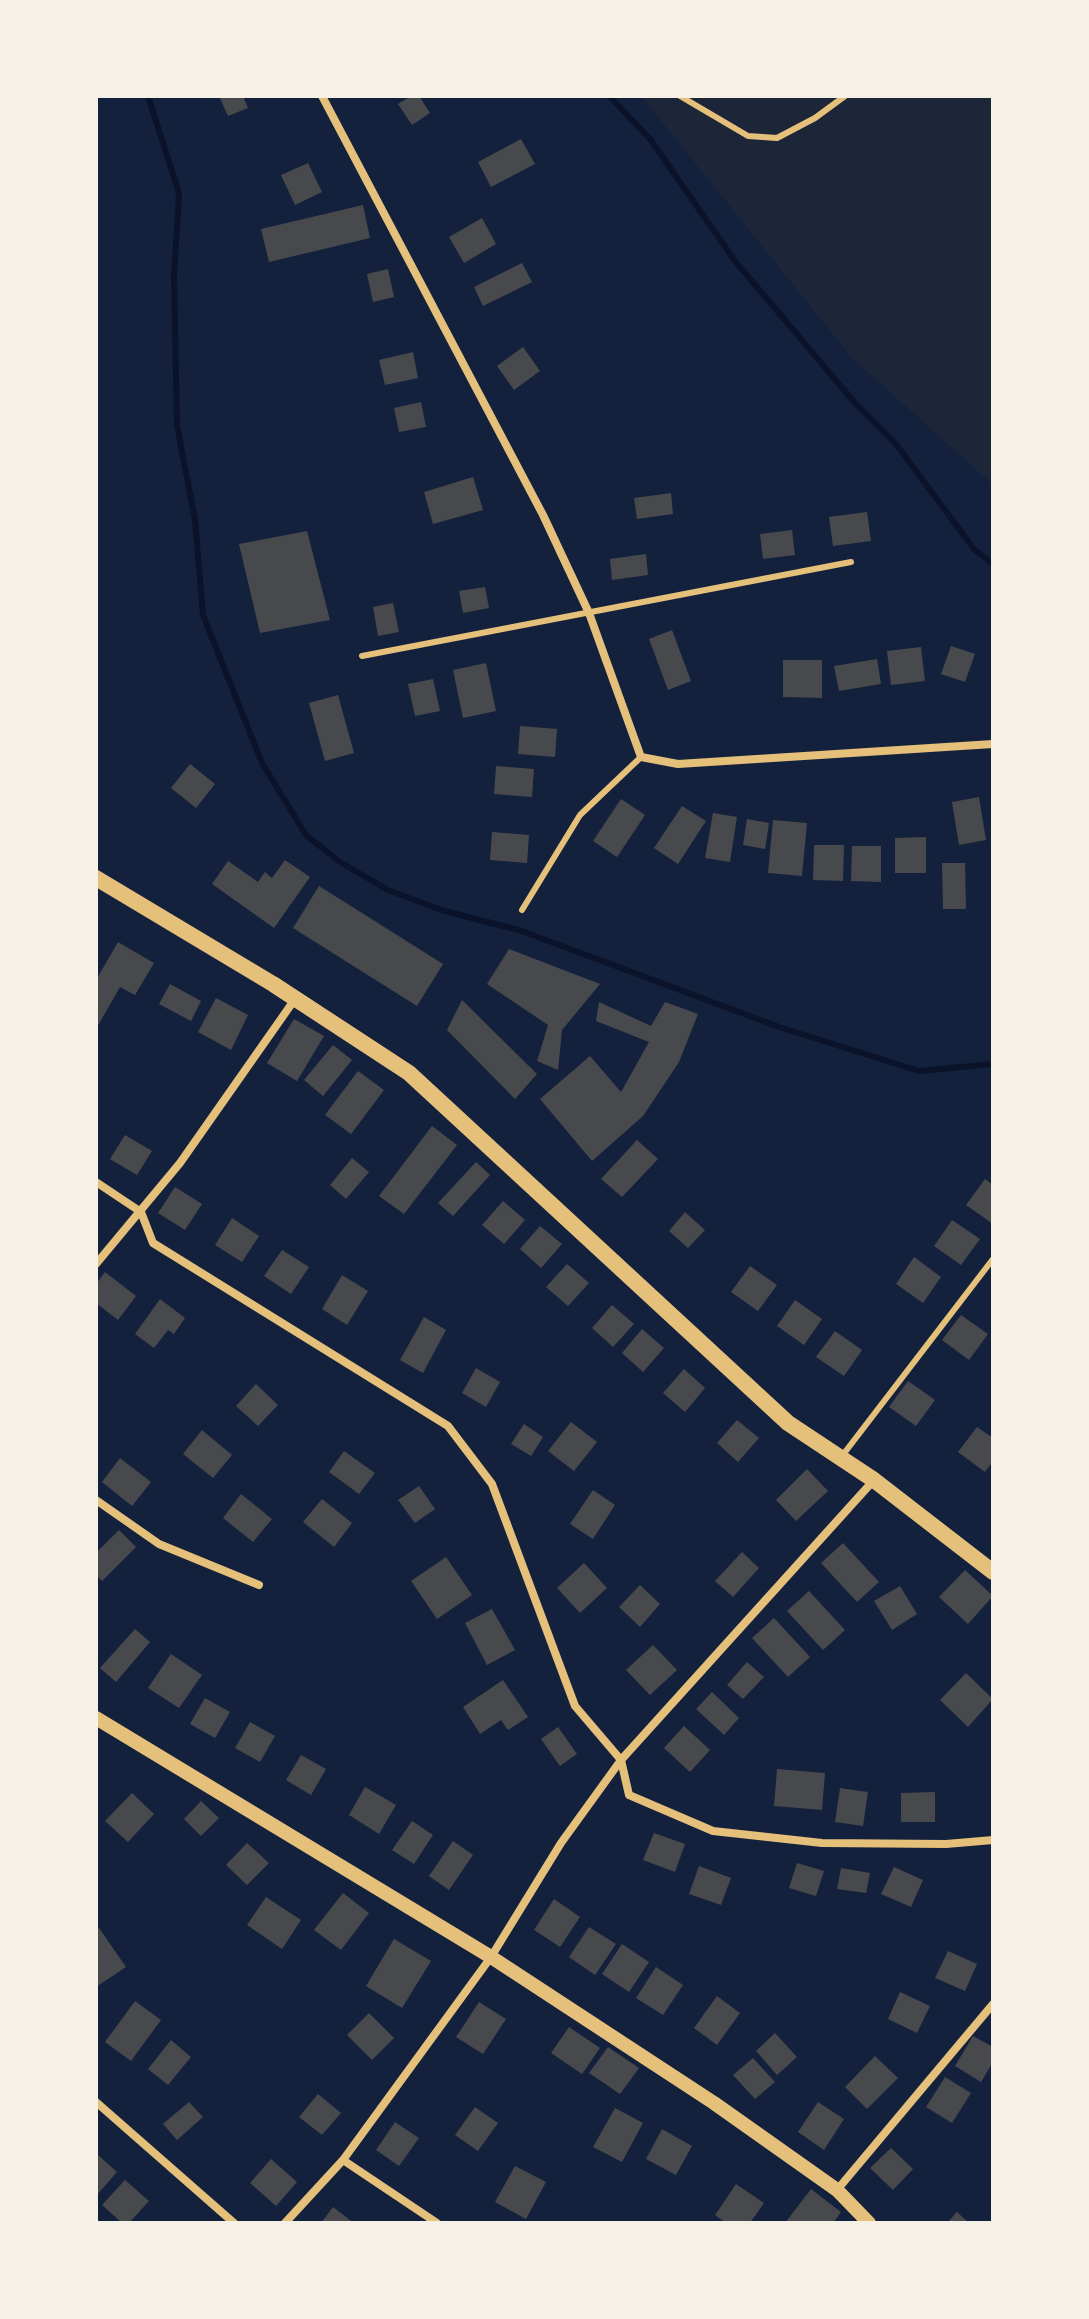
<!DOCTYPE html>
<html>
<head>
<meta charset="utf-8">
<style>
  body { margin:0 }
  #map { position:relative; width:1089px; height:2319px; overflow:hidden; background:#14213d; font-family:Commissioner,sans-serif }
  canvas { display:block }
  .frame { position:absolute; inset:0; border:98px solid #f6f1e7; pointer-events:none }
</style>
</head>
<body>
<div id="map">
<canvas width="1089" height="2319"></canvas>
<div class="frame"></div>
</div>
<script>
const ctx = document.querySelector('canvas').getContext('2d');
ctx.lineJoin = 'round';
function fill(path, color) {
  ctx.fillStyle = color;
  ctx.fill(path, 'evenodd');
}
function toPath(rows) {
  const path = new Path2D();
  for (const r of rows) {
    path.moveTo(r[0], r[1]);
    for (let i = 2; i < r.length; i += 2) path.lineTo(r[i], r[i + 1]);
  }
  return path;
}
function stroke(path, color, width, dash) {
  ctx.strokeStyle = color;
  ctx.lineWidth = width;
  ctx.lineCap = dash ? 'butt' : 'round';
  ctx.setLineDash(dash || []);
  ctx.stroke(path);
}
fill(toPath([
  [641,96,993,96,993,485,852,358]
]), '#1d2539');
stroke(toPath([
  [148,96,179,193,174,276,177,425,195,520,203,615,262,763,306,835,340,862,388,890,441,910,522,931,779,1027,919,1071,993,1064],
  [609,96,650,139,735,261,855,403,895,443,974,549,993,564]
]), '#0b132b', 6);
fill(toPath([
  [219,96,243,96,248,108,228,116],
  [411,96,419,96,430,113,412,125,398,104],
  [521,139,535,164,491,187,478,162],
  [308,163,322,192,295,205,281,175],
  [363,205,370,238,269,262,261,229],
  [482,218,496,244,464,263,449,237],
  [522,263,532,282,483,306,474,287],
  [388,269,394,297,373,302,367,274],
  [523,347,540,371,514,390,497,366],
  [413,352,418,378,385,385,379,360],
  [421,402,426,427,399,432,394,408],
  [473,477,483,510,433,524,424,492],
  [671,493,673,514,637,519,634,498],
  [867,512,871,541,833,546,829,517],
  [792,530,795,555,763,559,760,534],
  [307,531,330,620,260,633,239,544],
  [646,554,648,575,612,580,610,559],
  [485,587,489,608,463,613,459,591],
  [393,603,399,632,378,636,373,607],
  [672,630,691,681,668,690,649,639],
  [951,646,975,654,965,682,941,674],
  [921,647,925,681,891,685,887,651],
  [877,659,881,684,839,691,834,666],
  [783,660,822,660,822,698,783,697],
  [486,663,496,711,463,718,453,670],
  [433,679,440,711,415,716,408,684],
  [338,695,354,753,325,761,309,703],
  [520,726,557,729,555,757,518,754],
  [190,764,215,784,196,808,171,788],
  [496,766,534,769,532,797,494,794],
  [979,797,986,840,959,845,952,802],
  [621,799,645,815,617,857,593,841],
  [682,806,706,821,678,864,654,848],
  [713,813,737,817,730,862,705,858],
  [747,819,769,823,765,849,743,845],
  [773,820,807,823,802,876,768,873],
  [492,832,529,835,527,863,490,860],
  [926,837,926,873,895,873,895,838],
  [814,845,844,845,843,881,813,880],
  [852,846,881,846,881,882,851,881],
  [285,860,310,877,274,928,212,884,228,861,258,882,265,872,272,878],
  [942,863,965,863,966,909,943,909],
  [319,886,443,964,417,1006,293,928],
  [118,942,154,963,135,995,120,987,96,1029,96,980],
  [509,949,600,984,562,1030,558,1070,537,1061,548,1025,487,984],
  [170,984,201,1001,191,1021,159,1004],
  [216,998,248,1015,231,1050,198,1032],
  [462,1000,537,1074,515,1099,447,1030],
  [599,1002,651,1026,665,1002,698,1014,679,1062,643,1116,592,1161,540,1099,590,1056,621,1092,649,1042,596,1021],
  [294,1019,324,1036,297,1081,267,1063],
  [333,1045,352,1060,323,1096,304,1080],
  [358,1071,384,1090,351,1134,325,1115],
  [432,1126,457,1145,404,1214,379,1196],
  [125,1135,152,1151,137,1175,110,1159],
  [637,1140,658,1159,622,1197,601,1179],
  [352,1158,369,1172,346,1199,330,1185],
  [476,1162,490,1175,453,1216,438,1203],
  [985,1179,993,1185,993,1224,966,1205],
  [175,1187,202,1204,185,1230,158,1213],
  [503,1201,525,1220,504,1244,482,1225],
  [685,1212,705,1230,688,1248,669,1231],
  [232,1218,259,1236,242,1262,215,1245],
  [952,1220,980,1239,961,1265,934,1246],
  [540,1226,562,1244,541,1268,520,1249],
  [282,1250,309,1267,291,1294,264,1276],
  [914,1257,941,1277,923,1303,896,1284],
  [567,1264,589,1283,568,1306,546,1287],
  [750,1266,777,1285,758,1311,731,1292],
  [105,1272,136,1296,118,1320,96,1303,96,1284],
  [342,1275,368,1291,347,1325,322,1309],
  [160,1299,185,1318,174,1334,168,1330,154,1348,135,1334],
  [795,1300,822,1319,804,1345,777,1326],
  [612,1305,634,1324,613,1347,592,1328],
  [961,1315,988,1334,969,1360,942,1340],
  [424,1317,446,1330,423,1373,400,1360],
  [642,1329,664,1348,643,1372,622,1353],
  [835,1331,862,1350,844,1376,816,1357],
  [476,1368,500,1382,486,1407,462,1393],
  [684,1369,705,1388,685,1412,663,1393],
  [908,1381,935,1400,916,1426,889,1407],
  [256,1384,278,1405,258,1426,236,1406],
  [737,1420,759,1438,738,1462,717,1443],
  [571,1422,597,1442,574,1471,548,1451],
  [524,1424,543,1437,531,1456,511,1444],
  [977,1427,993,1438,993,1461,985,1472,958,1452],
  [202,1430,232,1455,213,1478,183,1454],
  [344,1451,375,1473,359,1494,329,1472],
  [120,1458,151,1482,132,1506,102,1482],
  [807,1469,828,1491,796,1521,776,1500],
  [419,1486,435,1509,415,1523,398,1500],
  [593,1490,615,1505,593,1539,570,1524],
  [241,1494,272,1519,253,1542,223,1518],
  [322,1499,352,1523,334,1547,303,1522],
  [119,1530,136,1547,102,1581,96,1575,96,1553],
  [843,1543,879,1582,857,1602,821,1563],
  [742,1552,759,1568,733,1597,715,1581],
  [446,1557,472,1595,437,1619,411,1581],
  [584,1563,607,1588,580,1613,557,1588],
  [965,1570,993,1596,968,1624,939,1597],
  [640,1585,660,1604,640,1627,619,1607],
  [900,1586,917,1614,892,1630,874,1601],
  [809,1591,845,1630,823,1650,787,1611],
  [492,1609,515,1650,487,1665,465,1623],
  [774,1618,810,1657,788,1677,752,1638],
  [135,1629,150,1642,116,1682,100,1668],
  [653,1645,677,1670,650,1695,626,1670],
  [171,1654,202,1675,179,1708,148,1688],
  [747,1662,764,1677,743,1699,727,1685],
  [966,1673,993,1699,968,1727,940,1700],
  [503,1680,528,1717,508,1730,501,1720,480,1734,463,1707],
  [712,1692,739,1718,724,1735,696,1709],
  [205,1698,230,1712,215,1738,190,1724],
  [250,1722,275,1736,260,1762,235,1748],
  [684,1726,710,1750,690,1772,664,1748],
  [558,1727,577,1754,560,1766,541,1739],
  [301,1755,326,1769,311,1795,286,1780],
  [777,1769,825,1773,822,1810,774,1806],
  [365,1787,396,1805,379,1834,349,1815],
  [840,1788,868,1792,863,1826,835,1822],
  [935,1792,935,1822,901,1822,901,1793],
  [132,1793,154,1814,128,1842,105,1821],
  [201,1801,219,1818,201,1836,184,1819],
  [412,1821,433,1835,414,1864,392,1850],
  [654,1833,685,1844,675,1872,643,1860],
  [453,1841,473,1855,449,1890,429,1876],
  [247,1843,269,1863,247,1885,226,1865],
  [797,1863,824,1871,816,1896,789,1888],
  [699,1866,731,1878,721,1905,689,1894],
  [894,1867,923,1880,911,1907,881,1894],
  [841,1868,870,1873,866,1893,837,1889],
  [343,1893,369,1913,341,1950,314,1930],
  [266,1897,301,1920,282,1949,247,1925],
  [554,1899,580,1917,560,1947,534,1930],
  [589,1927,616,1944,595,1975,569,1957],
  [99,1928,126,1967,96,1987,96,1930],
  [394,1939,431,1961,402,2008,366,1986],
  [622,1944,649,1962,629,1992,602,1974],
  [948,1951,977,1964,965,1991,935,1978],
  [656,1967,683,1985,663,2015,636,1998],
  [900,1992,930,2006,917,2033,888,2019],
  [717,1996,740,2013,717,2045,694,2028],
  [135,2001,161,2020,131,2061,105,2042],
  [479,2002,506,2019,483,2054,456,2037],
  [369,2013,394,2038,372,2060,347,2035],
  [569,2027,600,2048,582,2074,551,2053],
  [775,2033,797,2057,777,2075,756,2051],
  [973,2036,993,2047,993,2062,981,2082,955,2066],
  [171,2040,191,2057,168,2085,148,2069],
  [608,2047,639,2068,620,2094,589,2073],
  [875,2056,898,2078,867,2109,845,2087],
  [753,2058,775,2082,755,2099,733,2075],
  [945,2077,971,2093,952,2123,926,2107],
  [318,2094,341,2113,322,2135,299,2117],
  [189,2102,203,2117,177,2140,163,2124],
  [818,2102,844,2119,824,2150,798,2132],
  [475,2107,498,2123,478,2151,455,2135],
  [615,2108,643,2123,622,2162,593,2147],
  [395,2122,419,2138,399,2166,376,2150],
  [662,2129,692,2146,676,2175,646,2159],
  [891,2148,913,2169,893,2190,870,2168],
  [96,2153,117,2172,96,2196],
  [271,2159,297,2182,276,2206,250,2183],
  [515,2166,546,2182,526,2219,495,2202],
  [125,2180,149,2201,129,2223,122,2223,102,2205],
  [736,2184,764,2203,750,2223,726,2223,715,2215],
  [811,2189,841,2212,833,2223,785,2223],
  [333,2207,354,2223,321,2223],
  [957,2212,969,2223,947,2223]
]), '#48494c');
stroke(toPath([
  [680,96,748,136,777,138,815,118,845,96],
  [362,656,851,562],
  [522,910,580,815,641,757],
  [842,1456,993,1259]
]), '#e5c07b', 6);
stroke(toPath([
  [322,96,543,515,589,613,641,757,678,764,993,744],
  [96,1182,141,1212,153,1243,448,1426,492,1484,575,1706,621,1760,629,1795,713,1831,822,1843,946,1844,993,1840],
  [96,1264,180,1163,295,999],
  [96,1500,159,1544,259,1585],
  [96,2102,234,2223],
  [343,2160,437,2223],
  [837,2190,993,2004],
  [285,2223,343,2160,491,1957,561,1843,621,1760,874,1480]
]), '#e5c07b', 8);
stroke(toPath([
  [96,1718,491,1957,714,2103,837,2190,869,2223]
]), '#e5c07b', 14);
stroke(toPath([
  [96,878,273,984,409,1073,788,1423,874,1480,993,1572]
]), '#e5c07b', 16);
</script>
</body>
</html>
